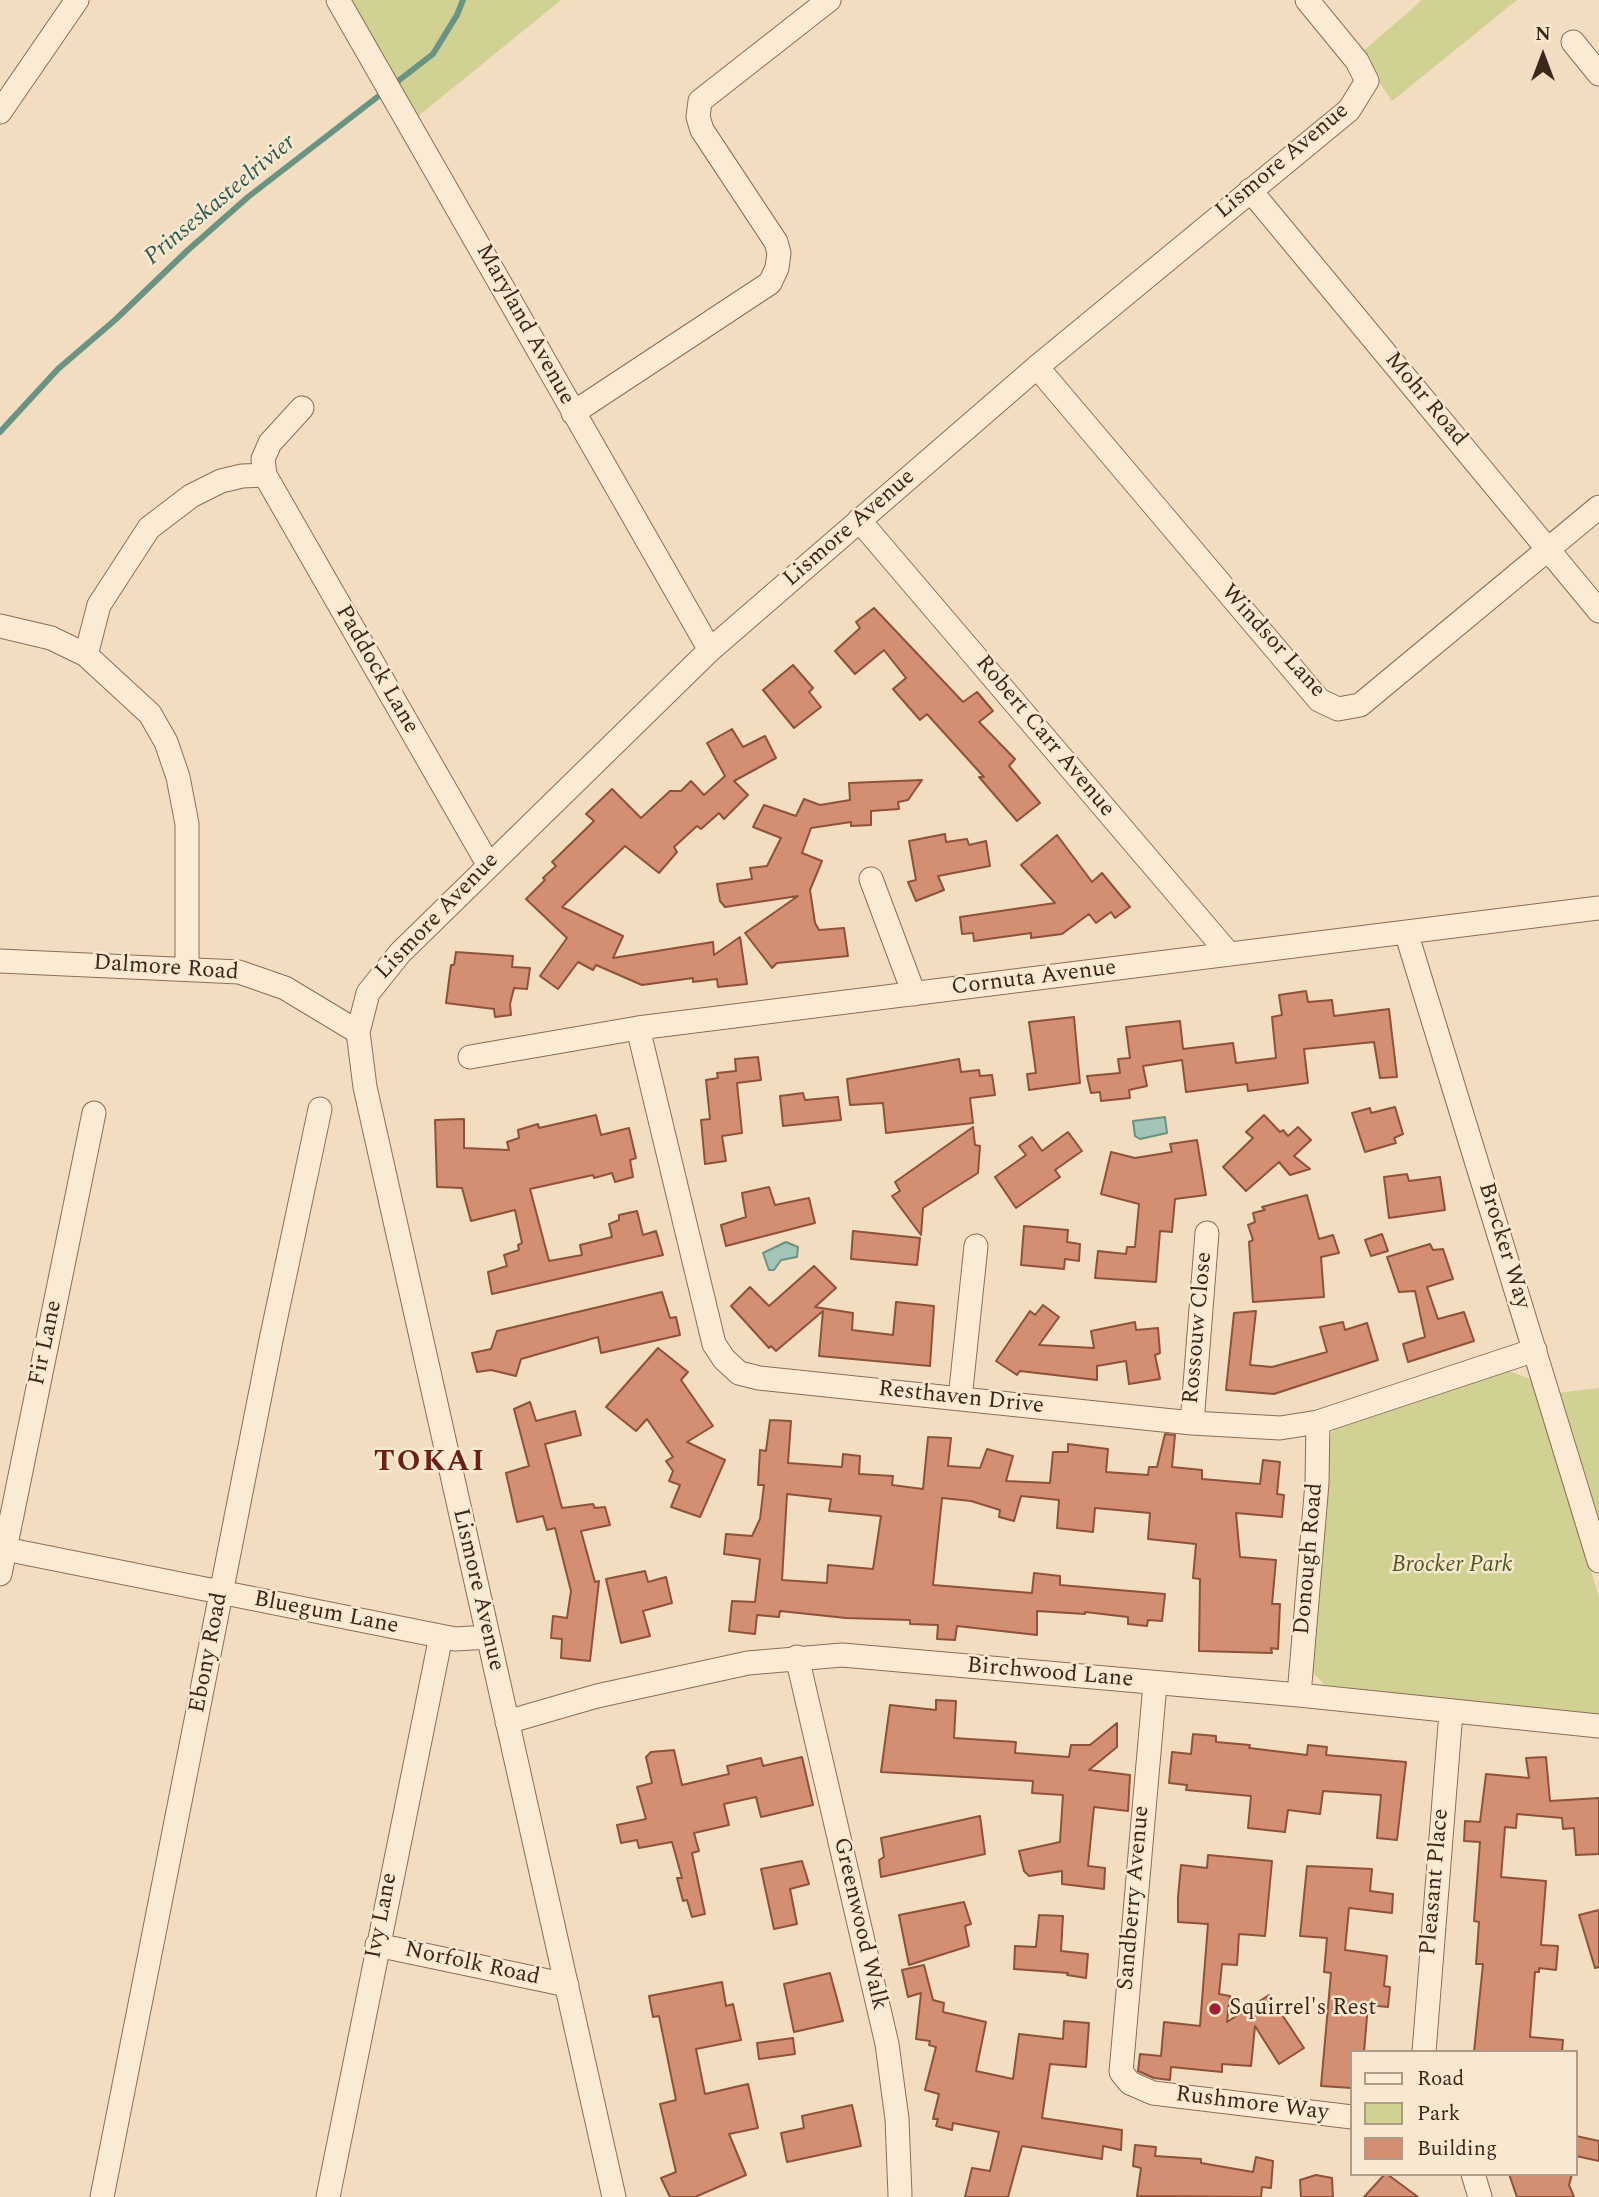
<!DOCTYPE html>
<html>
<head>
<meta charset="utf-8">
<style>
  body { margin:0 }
  #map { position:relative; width:1599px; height:2197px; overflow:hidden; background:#f2ddc0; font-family:Spectral,serif }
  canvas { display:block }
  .legend { position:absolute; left:1350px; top:2050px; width:228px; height:126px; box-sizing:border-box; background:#f9e8d0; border:2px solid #ad9b88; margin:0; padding:9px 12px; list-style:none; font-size:21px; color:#3b271c }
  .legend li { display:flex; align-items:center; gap:14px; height:35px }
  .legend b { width:35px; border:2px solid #ad9b88 }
  .north { position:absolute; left:1508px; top:21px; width:70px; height:70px; -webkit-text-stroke:5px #f9e8d0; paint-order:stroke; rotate:0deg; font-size:19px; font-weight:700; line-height:28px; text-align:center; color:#3b271c }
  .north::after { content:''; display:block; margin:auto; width:24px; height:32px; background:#3b271c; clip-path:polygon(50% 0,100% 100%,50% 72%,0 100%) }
</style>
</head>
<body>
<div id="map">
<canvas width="1599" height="2197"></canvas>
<ul class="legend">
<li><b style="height:9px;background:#fcebd4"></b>Road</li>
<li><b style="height:19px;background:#d1d193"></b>Park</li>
<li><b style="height:19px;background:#d48f72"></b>Building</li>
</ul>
<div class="north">N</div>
</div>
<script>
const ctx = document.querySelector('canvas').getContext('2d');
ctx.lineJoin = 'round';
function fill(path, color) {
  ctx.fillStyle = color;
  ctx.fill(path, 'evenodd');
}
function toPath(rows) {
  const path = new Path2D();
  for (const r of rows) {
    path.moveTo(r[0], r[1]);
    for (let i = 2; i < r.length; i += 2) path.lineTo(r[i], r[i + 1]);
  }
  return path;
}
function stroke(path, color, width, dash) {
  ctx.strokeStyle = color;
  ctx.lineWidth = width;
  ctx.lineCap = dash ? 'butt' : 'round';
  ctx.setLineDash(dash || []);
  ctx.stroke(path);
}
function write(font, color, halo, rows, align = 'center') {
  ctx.font = font + ' Spectral,serif';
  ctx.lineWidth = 5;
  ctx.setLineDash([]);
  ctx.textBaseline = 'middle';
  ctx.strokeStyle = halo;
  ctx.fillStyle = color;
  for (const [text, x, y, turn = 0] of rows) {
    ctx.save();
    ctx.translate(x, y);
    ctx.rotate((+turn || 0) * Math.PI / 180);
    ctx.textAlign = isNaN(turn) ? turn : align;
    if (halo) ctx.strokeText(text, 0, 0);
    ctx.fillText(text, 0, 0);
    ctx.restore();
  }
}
fill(toPath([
  [338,0,561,0,411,122],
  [1422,0,1517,0,1392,101,1360,54],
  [1506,1370,1530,1379,1536,1391,1599,1597,1599,1714,1335,1689,1324,1684,1313,1673,1310,1661,1331,1434,1338,1422],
  [1599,1388,1599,1561,1548,1394]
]), '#d1d193');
const water = toPath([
  [1165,1117,1167,1133,1140,1139,1135,1136,1133,1121,1165,1117],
  [786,1242,798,1247,797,1257,781,1260,774,1270,769,1270,763,1253,786,1242]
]);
fill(water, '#a3c4b6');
stroke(water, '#699383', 2);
stroke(toPath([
  [0,432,58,369,115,320,188,250,248,197,433,54,457,15,463,0]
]), '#699383', 6);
const building = toPath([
  [874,608,963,702,977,692,993,711,979,722,1015,759,1009,766,1040,803,1017,821,979,777,984,777,927,714,920,720,893,689,906,678,884,650,855,674,835,651,860,628,856,622,874,608],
  [793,665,813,688,809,692,821,707,794,728,763,690,793,665],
  [732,729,743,747,765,736,776,758,734,781,748,795,724,819,719,813,701,829,697,826,674,847,677,852,659,873,625,846,562,907,623,936,613,958,713,942,714,955,740,937,747,984,718,987,717,979,693,982,693,978,642,985,596,965,593,970,578,962,558,989,540,976,567,938,526,899,545,880,543,878,556,866,552,862,594,821,586,814,612,789,641,818,670,791,681,791,691,781,704,795,725,776,707,743,732,729],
  [922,780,908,800,898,802,899,809,871,811,871,825,851,826,851,822,811,828,802,853,822,861,810,890,815,923,819,930,844,928,848,956,777,963,772,968,745,933,798,896,725,907,720,901,717,884,752,879,750,868,767,866,781,838,753,827,764,805,796,816,804,799,820,805,850,800,849,783,922,780],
  [945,834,946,842,967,839,969,845,986,841,990,866,938,876,944,890,916,901,908,882,916,880,909,841,945,834],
  [1057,835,1092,882,1102,873,1130,907,1115,918,1111,912,1096,923,1089,914,1062,934,1031,938,1031,933,974,941,973,933,962,934,960,917,1055,903,1021,865,1057,835],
  [456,952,513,956,512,967,530,968,527,989,514,988,510,1004,511,1015,495,1017,494,1009,446,1003,451,965,454,965,456,952],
  [1306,991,1308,1002,1332,1000,1334,1016,1389,1009,1397,1077,1380,1078,1374,1042,1304,1049,1308,1083,1248,1091,1247,1084,1186,1092,1182,1060,1143,1066,1147,1086,1129,1090,1130,1098,1101,1101,1100,1092,1091,1093,1087,1076,1120,1073,1118,1059,1130,1058,1126,1027,1180,1021,1183,1049,1233,1043,1236,1063,1276,1058,1272,1017,1282,1015,1279,995,1306,991],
  [1074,1017,1080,1083,1029,1090,1027,1074,1036,1073,1029,1022,1074,1017],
  [758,1057,761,1080,737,1083,742,1133,722,1136,726,1161,705,1164,701,1120,710,1119,706,1080,718,1078,717,1073,736,1071,735,1059,758,1057],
  [959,1059,961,1072,979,1070,980,1076,992,1075,995,1095,970,1098,973,1123,886,1133,883,1103,850,1105,847,1079,959,1059],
  [803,1093,805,1100,838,1097,841,1120,783,1126,780,1096,803,1093],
  [1395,1107,1403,1134,1394,1138,1396,1143,1365,1152,1352,1113,1370,1108,1371,1113,1395,1107],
  [596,1115,601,1135,629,1128,636,1158,630,1160,633,1177,615,1182,612,1173,594,1178,593,1175,530,1189,549,1261,582,1255,580,1245,612,1237,609,1224,619,1220,619,1215,637,1211,643,1235,656,1231,663,1255,492,1294,488,1272,507,1266,504,1255,519,1250,518,1245,522,1243,515,1210,471,1221,462,1188,437,1187,435,1120,464,1119,464,1148,509,1150,507,1142,519,1138,518,1130,538,1124,539,1128,596,1115],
  [1264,1115,1280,1132,1283,1130,1288,1136,1298,1127,1311,1140,1294,1156,1310,1169,1290,1175,1279,1162,1246,1191,1223,1167,1253,1138,1246,1132,1264,1115],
  [973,1127,975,1145,980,1146,978,1173,923,1208,921,1235,892,1196,900,1191,895,1182,973,1127],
  [1068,1132,1082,1151,1055,1170,1060,1177,1016,1208,995,1177,1026,1155,1019,1146,1032,1137,1042,1151,1068,1132],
  [1197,1140,1206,1195,1175,1199,1172,1232,1160,1231,1156,1282,1095,1278,1098,1251,1126,1254,1127,1247,1135,1247,1139,1204,1101,1194,1111,1152,1135,1158,1172,1152,1170,1144,1197,1140],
  [1407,1174,1409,1181,1440,1177,1445,1210,1389,1218,1384,1177,1407,1174],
  [769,1187,775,1205,809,1198,815,1223,726,1246,721,1225,746,1217,742,1193,769,1187],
  [1307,1195,1319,1239,1333,1235,1339,1253,1321,1257,1324,1297,1253,1302,1249,1242,1253,1240,1248,1225,1255,1222,1253,1213,1265,1210,1262,1207,1307,1195],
  [1024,1226,1068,1230,1067,1242,1080,1244,1079,1261,1065,1259,1064,1269,1021,1265,1024,1226],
  [853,1231,920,1238,917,1265,851,1259,853,1231],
  [1382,1234,1388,1251,1371,1256,1365,1240,1382,1234],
  [1430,1244,1433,1250,1443,1249,1453,1279,1427,1287,1438,1319,1464,1312,1474,1341,1408,1362,1403,1344,1425,1337,1415,1291,1399,1292,1387,1257,1430,1244],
  [814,1266,836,1288,815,1307,853,1313,852,1330,893,1335,896,1302,934,1306,930,1366,819,1356,823,1311,776,1351,771,1346,769,1348,731,1306,750,1287,769,1306,814,1266],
  [662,1292,670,1318,676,1317,680,1335,601,1353,598,1337,521,1359,516,1376,491,1370,477,1372,472,1353,491,1349,497,1331,662,1292],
  [1043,1305,1059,1317,1039,1345,1094,1348,1091,1331,1135,1322,1136,1330,1158,1328,1160,1353,1155,1355,1160,1379,1129,1384,1126,1361,1097,1366,1097,1380,1020,1371,1017,1375,996,1361,1030,1311,1035,1315,1043,1305],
  [1256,1311,1250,1365,1272,1367,1327,1352,1320,1327,1343,1322,1345,1330,1367,1323,1378,1360,1274,1394,1226,1390,1234,1313,1256,1311],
  [658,1348,688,1372,681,1380,713,1426,687,1442,725,1460,700,1517,671,1507,680,1485,669,1481,673,1471,666,1461,673,1457,647,1419,636,1431,606,1407,658,1348],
  [530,1402,536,1421,575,1411,581,1435,545,1444,562,1508,593,1504,595,1508,605,1507,610,1525,581,1531,595,1582,599,1581,590,1661,561,1658,562,1639,551,1638,553,1616,567,1618,571,1591,555,1528,547,1530,543,1516,517,1522,506,1473,529,1466,514,1409,530,1402],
  [770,1420,791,1421,788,1463,842,1467,843,1454,860,1456,859,1474,893,1476,892,1485,923,1489,928,1437,951,1438,948,1466,980,1468,987,1449,1013,1456,1006,1481,1050,1483,1053,1452,1068,1452,1068,1444,1108,1449,1106,1472,1148,1475,1149,1467,1157,1467,1165,1434,1175,1435,1172,1467,1202,1470,1202,1479,1260,1484,1263,1460,1280,1462,1277,1494,1284,1495,1282,1517,1236,1513,1240,1557,1276,1560,1272,1604,1280,1604,1278,1649,1271,1648,1272,1653,1199,1651,1200,1579,1193,1578,1196,1544,1148,1539,1150,1513,1095,1508,1093,1532,1057,1528,1059,1500,1021,1496,1014,1521,999,1517,1000,1510,971,1501,942,1498,933,1585,1032,1593,1034,1573,1060,1576,1060,1585,1165,1594,1162,1621,1148,1620,1147,1626,1128,1624,1128,1617,1085,1612,1085,1614,1037,1611,1037,1635,957,1626,955,1640,937,1639,938,1625,910,1624,910,1620,846,1618,780,1611,779,1617,757,1615,755,1634,729,1631,732,1601,755,1602,760,1559,724,1554,726,1534,752,1536,760,1519,764,1485,758,1485,760,1450,766,1451,770,1420],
  [787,1494,831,1499,829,1511,881,1516,873,1569,828,1565,827,1583,782,1580,787,1494],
  [645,1571,648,1582,666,1577,672,1603,643,1611,650,1636,621,1643,606,1579,645,1571],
  [936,1700,956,1701,954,1738,1016,1742,1015,1753,1069,1757,1071,1745,1090,1745,1117,1723,1117,1747,1089,1770,1130,1775,1128,1811,1094,1807,1088,1866,1105,1868,1104,1889,1062,1884,1062,1871,1029,1876,1024,1871,1019,1851,1060,1842,1063,1795,1032,1793,1033,1781,881,1772,890,1705,936,1710,936,1700],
  [1193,1734,1216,1736,1216,1742,1250,1745,1249,1748,1307,1755,1308,1745,1327,1747,1326,1755,1406,1762,1397,1840,1377,1838,1381,1795,1323,1791,1320,1814,1288,1810,1285,1832,1248,1828,1251,1796,1186,1790,1187,1785,1169,1783,1172,1752,1191,1754,1193,1734],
  [674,1750,682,1785,729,1774,727,1766,761,1758,763,1766,802,1757,813,1805,761,1817,756,1797,724,1804,729,1825,694,1833,699,1851,692,1853,705,1914,692,1917,687,1900,683,1901,677,1878,682,1878,672,1842,639,1848,637,1840,621,1843,617,1825,646,1819,637,1787,652,1783,646,1757,651,1752,674,1750],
  [1546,1757,1550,1801,1599,1798,1599,1854,1576,1855,1574,1828,1563,1829,1562,1818,1517,1814,1516,1828,1505,1827,1501,1877,1546,1881,1541,1945,1558,1946,1556,1970,1539,1968,1539,1972,1535,1972,1530,2037,1563,2040,1562,2052,1474,2052,1483,1964,1476,1964,1479,1922,1474,1921,1480,1842,1464,1841,1465,1821,1480,1822,1486,1774,1529,1778,1526,1758,1546,1757],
  [980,1816,985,1854,881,1877,879,1860,884,1857,881,1838,980,1816],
  [1208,1855,1272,1861,1265,1936,1239,1934,1237,1965,1222,1964,1219,1994,1230,1996,1227,2022,1269,1995,1304,2048,1279,2064,1255,2026,1251,2066,1222,2064,1222,2072,1171,2067,1170,2080,1154,2078,1138,2071,1140,2054,1161,2056,1164,2022,1200,2026,1208,1924,1178,1922,1178,1897,1181,1865,1207,1868,1208,1855],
  [802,1861,809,1884,790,1889,797,1924,774,1929,761,1869,802,1861],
  [1307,1866,1372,1869,1370,1891,1393,1894,1392,1913,1349,1908,1345,1950,1387,1956,1384,1986,1390,1987,1388,2007,1368,2005,1364,2052,1352,2052,1352,2088,1321,2086,1331,1973,1324,1972,1327,1938,1300,1936,1307,1866],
  [964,1902,971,1924,965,1926,969,1946,909,1965,899,1915,964,1902],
  [1599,1910,1599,1967,1595,1968,1579,1915,1599,1910],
  [1039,1915,1063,1916,1061,1951,1088,1954,1086,1978,1067,1975,1068,1973,1014,1969,1015,1946,1036,1947,1039,1915],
  [924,1965,933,2000,944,2003,943,2012,986,2022,976,2071,1013,2079,1019,2034,1063,2039,1064,2021,1089,2023,1086,2067,1050,2064,1042,2118,1122,2130,1121,2150,1103,2146,1102,2159,1022,2146,1008,2197,965,2197,972,2168,990,2171,999,2132,953,2123,952,2130,936,2126,938,2119,933,2119,939,2094,925,2090,936,2047,929,2045,930,2041,916,2039,921,1993,908,1997,902,1970,924,1965],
  [830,1973,843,2021,794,2032,784,1984,830,1973],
  [722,1982,726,2006,733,2004,741,2040,696,2049,705,2094,748,2084,758,2128,729,2134,746,2175,695,2197,670,2197,661,2178,676,2172,660,2104,676,2100,659,2016,653,2017,649,1996,722,1982],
  [793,2038,795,2054,759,2059,757,2043,793,2038],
  [852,2105,861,2146,787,2162,781,2133,804,2128,802,2116,852,2105],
  [1576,2136,1599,2141,1599,2161,1576,2156,1576,2136],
  [1135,2145,1156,2147,1155,2156,1201,2159,1201,2163,1253,2172,1256,2157,1273,2161,1271,2188,1262,2187,1261,2197,1137,2196,1141,2168,1133,2166,1135,2145],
  [1385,2174,1387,2174,1418,2197,1364,2197,1385,2174],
  [1509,2174,1572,2174,1569,2185,1574,2197,1517,2197,1509,2174],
  [1316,2175,1332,2178,1333,2197,1301,2197,1300,2180,1316,2175]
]);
fill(building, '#d48f72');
stroke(building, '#8e5139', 2);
const street = toPath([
  [338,0,710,650],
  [1573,42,1599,74],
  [0,112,77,0],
  [1250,190,1599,611],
  [1037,367,1319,700,1338,709,1360,705,1599,507],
  [302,408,270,443,263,459,265,475,488,864],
  [573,413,770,283,777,268,779,253,776,242,702,130,698,117,700,101,829,0],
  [859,520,1229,954],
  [0,626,51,638,86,655,150,714,166,742,178,777,187,824,187,969],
  [86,655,99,605,149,528,191,496,221,481,242,476,265,475],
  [871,879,914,994],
  [1406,932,1599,1561],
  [0,961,239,972,285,988,358,1032],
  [638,1028,714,1344,724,1359,739,1373,759,1378,1192,1423,1280,1428,1318,1422,1535,1350],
  [470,1057,638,1028,1599,908],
  [960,1399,976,1246],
  [1192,1423,1207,1233],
  [0,1548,455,1639,488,1637],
  [0,1574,94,1113],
  [797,1657,887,2044,897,2119,900,2195],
  [1155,1684,1121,2072,1130,2083,1153,2093,1352,2117],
  [1299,1695,1317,1483,1318,1422],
  [507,1722,597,1696,748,1663,842,1655,1299,1695,1599,1726],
  [377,1945,567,1985],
  [1424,2052,1451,1712],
  [1473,2174,1480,2197],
  [102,2197,271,1340,320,1109],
  [328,2197,441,1636],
  [614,2197,365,1087,358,1032,368,993,400,953,710,650,1037,367,1349,110,1367,81,1357,61,1307,0]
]);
stroke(street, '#8d6c56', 25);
stroke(street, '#fcebd4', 23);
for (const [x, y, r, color] of [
  [1215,2009,7,"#a22031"]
]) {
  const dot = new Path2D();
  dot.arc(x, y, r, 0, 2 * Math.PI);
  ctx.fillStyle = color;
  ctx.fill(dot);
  stroke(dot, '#f9e8d0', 2.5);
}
write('23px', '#3b271c', '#f9e8d0', [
  ["Lismore Avenue",1283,162,-40],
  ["Maryland Avenue",524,325,61],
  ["Mohr Road",1425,400,50],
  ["Lismore Avenue",850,529,-41],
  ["Windsor Lane",1272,642,48],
  ["Paddock Lane",376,670,60],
  ["Robert Carr Avenue",1044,737,50],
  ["Lismore Avenue",438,917,-46],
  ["Dalmore Road",166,969,4],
  ["Cornuta Avenue",1034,979,-7],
  ["Brocker Way",1503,1246,73],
  ["Rossouw Close",1199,1328,-85],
  ["Fir Lane",47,1343,-78],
  ["Resthaven Drive",961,1399,6],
  ["Donough Road",1310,1559,-85],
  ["Lismore Avenue",477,1590,77],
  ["Bluegum Lane",326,1614,11],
  ["Ebony Road",210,1653,-79],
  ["Birchwood Lane",1050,1674,5],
  ["Pleasant Place",1436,1882,-85],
  ["Sandberry Avenue",1135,1898,-85],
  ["Ivy Lane",383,1916,-79],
  ["Greenwood Walk",859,1924,77],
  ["Norfolk Road",472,1965,12],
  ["Rushmore Way",1252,2105,7]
]);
write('italic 23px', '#525920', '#f9e8d0', [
  ["Brocker Park",1452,1566]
]);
write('23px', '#3b271c', '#f9e8d0', [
  ["Squirrel's Rest",1229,2009]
], 'left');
write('italic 24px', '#2a5c53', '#f9e8d0', [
  ["Prinseskasteelrivier",221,201,-40]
]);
ctx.letterSpacing = '2px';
write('bold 30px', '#6c1e17', '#f9e8d0', [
  ["TOKAI",430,1464]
]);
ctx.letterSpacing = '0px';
</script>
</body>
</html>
